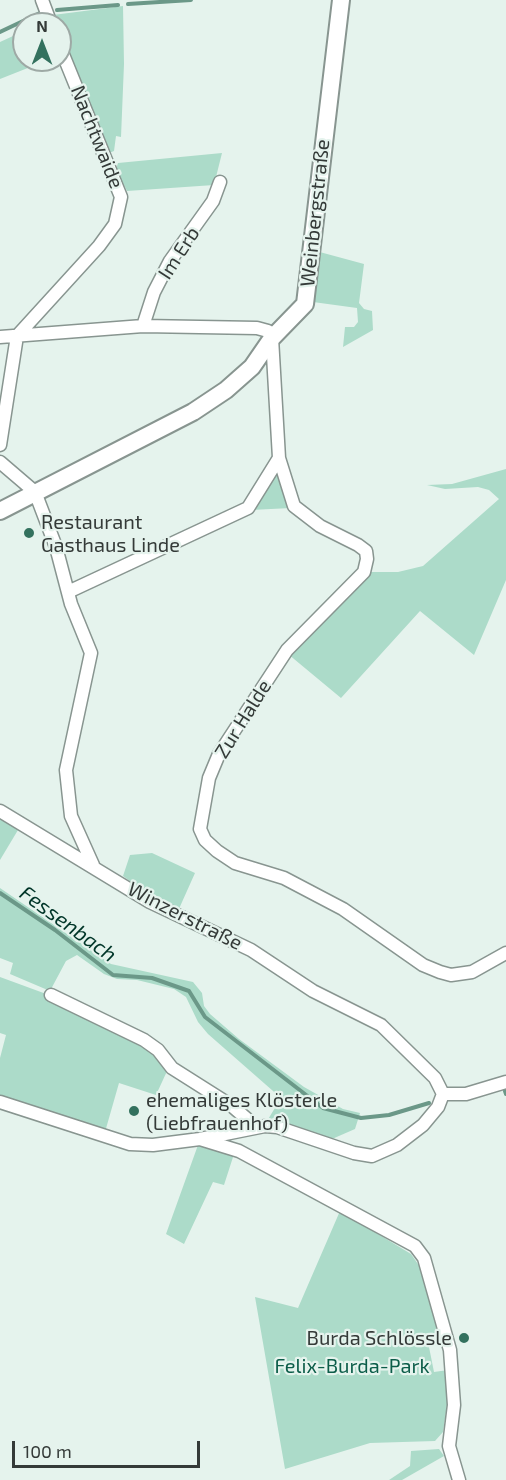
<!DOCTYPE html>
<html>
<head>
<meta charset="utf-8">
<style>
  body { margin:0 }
  #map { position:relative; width:506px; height:1480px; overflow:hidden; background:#e5f3ed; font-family:"Exo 2",sans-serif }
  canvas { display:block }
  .north { position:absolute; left:12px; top:12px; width:60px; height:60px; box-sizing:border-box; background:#e5f3ed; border:2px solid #9ea9a5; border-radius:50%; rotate:0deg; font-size:16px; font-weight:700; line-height:24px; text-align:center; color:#343a38 }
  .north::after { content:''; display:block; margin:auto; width:21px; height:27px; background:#33715e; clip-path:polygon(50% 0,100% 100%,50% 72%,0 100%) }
  .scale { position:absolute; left:12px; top:1441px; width:188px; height:27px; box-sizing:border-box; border:3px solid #343a38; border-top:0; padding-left:8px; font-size:18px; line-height:21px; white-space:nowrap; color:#343a38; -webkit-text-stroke:4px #e5f3ed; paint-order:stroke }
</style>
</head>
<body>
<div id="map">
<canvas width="506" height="1480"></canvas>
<div class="north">N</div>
<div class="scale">100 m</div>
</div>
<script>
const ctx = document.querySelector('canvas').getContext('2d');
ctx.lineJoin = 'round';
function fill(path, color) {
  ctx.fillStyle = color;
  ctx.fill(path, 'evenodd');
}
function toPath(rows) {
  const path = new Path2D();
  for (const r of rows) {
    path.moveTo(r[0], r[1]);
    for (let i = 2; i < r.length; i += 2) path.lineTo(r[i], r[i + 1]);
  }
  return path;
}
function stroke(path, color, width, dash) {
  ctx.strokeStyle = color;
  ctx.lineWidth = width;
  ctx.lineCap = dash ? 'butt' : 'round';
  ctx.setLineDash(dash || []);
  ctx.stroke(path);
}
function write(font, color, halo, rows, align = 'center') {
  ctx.font = font + ' "Exo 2",sans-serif';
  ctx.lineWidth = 4.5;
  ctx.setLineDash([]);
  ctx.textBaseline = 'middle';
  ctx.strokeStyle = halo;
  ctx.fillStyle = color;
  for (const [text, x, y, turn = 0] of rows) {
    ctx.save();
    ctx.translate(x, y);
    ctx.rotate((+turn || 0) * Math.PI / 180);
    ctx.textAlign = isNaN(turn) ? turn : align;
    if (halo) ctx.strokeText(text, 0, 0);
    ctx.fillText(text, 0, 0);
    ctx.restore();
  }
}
fill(toPath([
  [123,6,124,64,121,137,116,136,114,151,109,153,60,31,60,24,57,24,53,15],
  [24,31,24,60,48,60,0,79,0,42],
  [222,153,214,185,127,191,116,169,118,163],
  [316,251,364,264,359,303,364,309,372,311,373,330,343,347,345,327,354,327,358,322,357,308,313,302],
  [506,469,506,580,474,655,420,611,341,698,288,654,370,572,398,572,423,566,499,499,489,490,478,487,445,489,427,485,452,484],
  [277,473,281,475,291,508,251,510],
  [0,818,18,830,0,860],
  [152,853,195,873,178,911,158,902,123,876,130,855],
  [0,888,111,964,193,982,202,993,204,1006,210,1014,239,1039,304,1087,343,1109,360,1113,355,1129,332,1139,267,1121,281,1098,208,1034,198,1022,186,997,174,989,137,980,117,979,104,974,77,955,66,961,50,991,10,974,13,963,0,958],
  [0,977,49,995,150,1050,168,1069,156,1095,119,1083,105,1132,0,1097,0,1058,6,1035,0,1033],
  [198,1145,213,1146,234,1154,224,1185,213,1182,184,1244,166,1234],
  [340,1211,411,1254,420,1267,441,1333,427,1337,434,1372,448,1370,449,1391,443,1432,435,1441,370,1443,285,1469,255,1297,298,1308],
  [439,1449,444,1456,402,1480,389,1480,410,1466,411,1451]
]), '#acdbc9');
stroke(toPath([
  [128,4,191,0],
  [57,10,118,5],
  [0,32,40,13],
  [0,893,55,930,113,975,152,978,189,991,205,1017,323,1108,361,1118,389,1115,429,1103],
  [505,1091,506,1094]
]), '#6b9888', 4);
const street = toPath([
  [42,0,51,24],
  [143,326,154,292,170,261,213,201,220,182],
  [0,337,143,326,257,328,268,331,272,338,279,458,294,506,320,526,358,545,366,551,367,559,364,572,287,650,219,754,209,778,200,829,205,840,217,851,235,863,284,878,343,909,423,965,440,972,451,975,472,972,506,953],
  [0,445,17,336,99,246,115,224,121,197,60,47],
  [0,462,35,492,56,547,71,604,91,653,66,770,71,816,93,865],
  [68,592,248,508,279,458],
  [0,811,150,902,251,950,313,991,381,1025,435,1078,443,1094,438,1107,423,1125,397,1145,372,1156,354,1153,277,1127,265,1126,200,1139],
  [51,995,144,1040,158,1050,172,1068,232,1106,247,1119,250,1127],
  [443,1094,466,1094,506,1082],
  [0,1102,130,1144,153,1145,200,1139,239,1151,415,1246,424,1258,450,1350,454,1405,449,1446,459,1480]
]);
const secondary = toPath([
  [0,511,193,412,226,390,252,367,272,338,305,304,341,0]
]);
stroke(street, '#889590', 15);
stroke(secondary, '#889590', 20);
stroke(street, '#fff', 12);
stroke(secondary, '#fff', 16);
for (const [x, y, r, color] of [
  [29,533,6,"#33715e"],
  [134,1111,6,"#33715e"],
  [464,1338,6,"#33715e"]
]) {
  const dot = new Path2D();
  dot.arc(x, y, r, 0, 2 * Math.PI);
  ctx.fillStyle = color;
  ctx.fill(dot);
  stroke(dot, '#e5f3ed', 2);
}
write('20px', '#343a38', '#e5f3ed', [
  ["Nachtwaide",97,137,68],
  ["Weinbergstraße",315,213,-84],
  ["Im Erb",179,253,-57],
  ["Zur Halde",243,719,-58],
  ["Winzerstraße",185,916,27]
]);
write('20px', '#343a38', '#e5f3ed', [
  ["Restaurant",41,522],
  ["Gasthaus Linde",41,545],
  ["ehemaliges Klösterle",146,1100],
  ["(Liebfrauenhof)",146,1123],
  ["Burda Schlössle",452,1338,"right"]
], 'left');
write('20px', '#0c5d49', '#e5f3ed', [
  ["Felix-Burda-Park",352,1366]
]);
write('italic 21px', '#003528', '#e5f3ed', [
  ["Fessenbach",68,924,36]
]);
</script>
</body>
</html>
